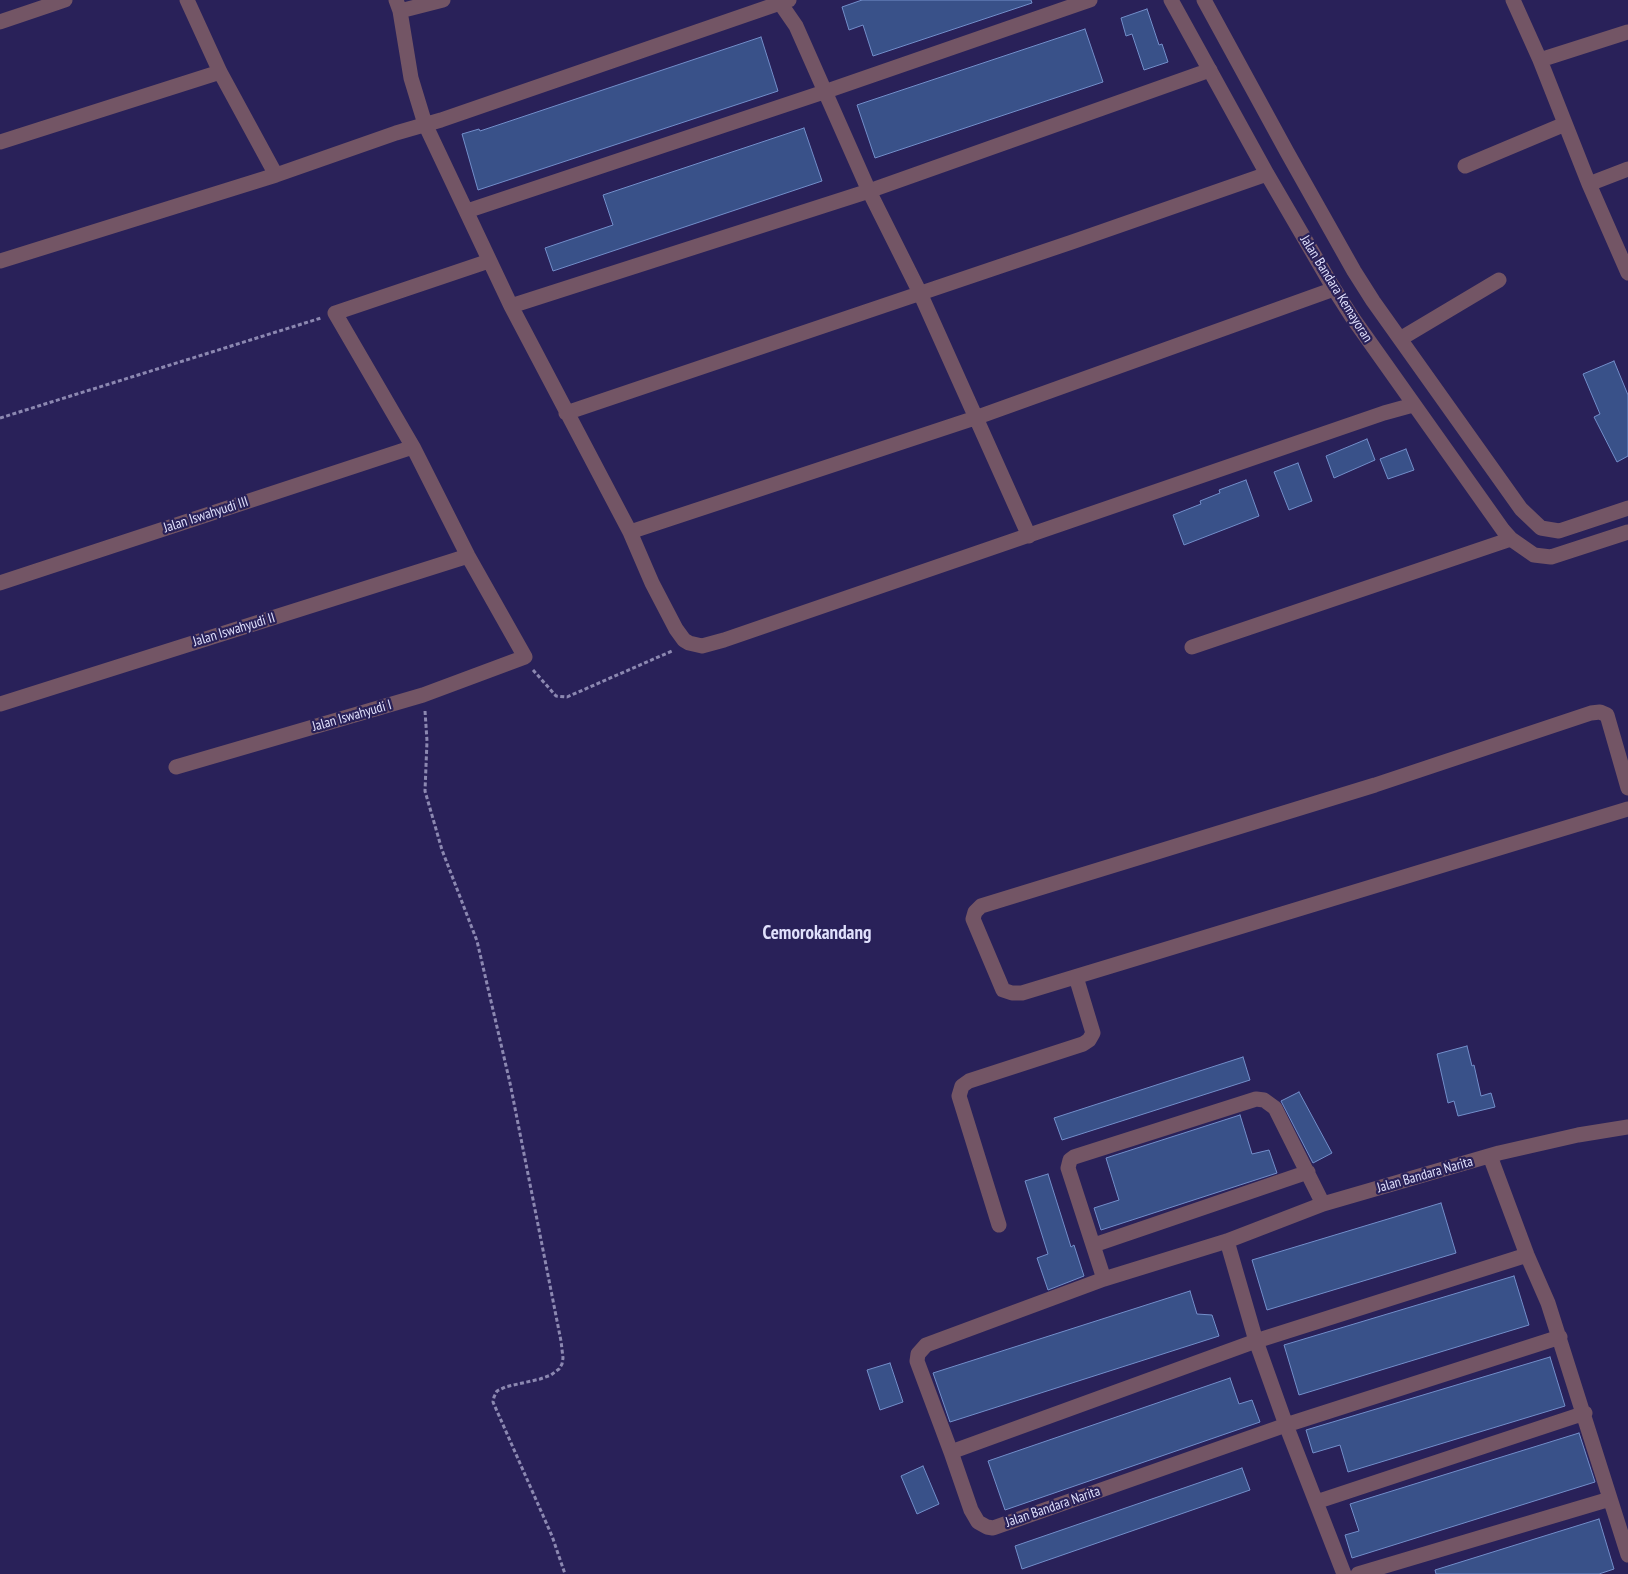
<!DOCTYPE html>
<html>
<head>
<meta charset="utf-8">
<style>
  body { margin:0 }
  canvas { display:block; background:#292159 }
</style>
</head>
<body>
<canvas width="1628" height="1574"></canvas>
<script>
const ctx = document.querySelector('canvas').getContext('2d');
ctx.lineJoin = 'round';
function fill(path, color) {
  ctx.fillStyle = color;
  ctx.fill(path, 'evenodd');
}
function toPath(rows) {
  const path = new Path2D();
  for (const r of rows) {
    path.moveTo(r[0], r[1]);
    for (let i = 2; i < r.length; i += 2) path.lineTo(r[i], r[i + 1]);
  }
  return path;
}
function stroke(path, color, width, dash) {
  ctx.strokeStyle = color;
  ctx.lineWidth = width;
  ctx.lineCap = dash ? 'butt' : 'round';
  ctx.setLineDash(dash || []);
  ctx.stroke(path);
}
function write(font, color, halo, rows, align = 'center') {
  ctx.font = font + ' "PT Sans Narrow",sans-serif';
  ctx.lineWidth = 4.5;
  ctx.setLineDash([]);
  ctx.textBaseline = 'middle';
  ctx.strokeStyle = halo;
  ctx.fillStyle = color;
  for (const [text, x, y, turn = 0] of rows) {
    ctx.save();
    ctx.translate(x, y);
    ctx.rotate((+turn || 0) * Math.PI / 180);
    ctx.textAlign = isNaN(turn) ? turn : align;
    if (halo) ctx.strokeText(text, 0, 0);
    ctx.fillText(text, 0, 0);
    ctx.restore();
  }
}
const building = toPath([
  [862,0,1031,0,1032,3,873,56,863,25,849,30,842,7,862,0],
  [1147,9,1159,45,1162,44,1168,62,1144,70,1132,34,1126,36,1121,18,1147,9],
  [1085,29,1103,82,875,158,857,105,1085,29],
  [761,37,778,91,478,190,462,134,479,129,480,131,519,118,761,37],
  [804,128,822,181,553,271,545,248,613,225,603,195,804,128],
  [1614,361,1628,395,1628,456,1617,462,1594,417,1600,414,1583,374,1614,361],
  [1367,439,1375,460,1334,478,1326,456,1367,439],
  [1406,449,1414,470,1388,479,1380,459,1406,449],
  [1298,463,1312,501,1289,510,1274,472,1298,463],
  [1246,480,1259,516,1184,545,1173,515,1201,504,1200,501,1220,493,1219,490,1246,480],
  [1467,1046,1472,1066,1474,1065,1481,1096,1491,1093,1495,1107,1458,1116,1454,1101,1448,1103,1437,1054,1467,1046],
  [1243,1057,1250,1080,1062,1140,1054,1118,1243,1057],
  [1299,1092,1332,1153,1313,1163,1281,1101,1299,1092],
  [1240,1115,1252,1154,1269,1150,1277,1173,1101,1230,1094,1208,1119,1200,1106,1158,1240,1115],
  [1048,1174,1071,1247,1074,1245,1084,1276,1048,1290,1037,1258,1048,1254,1025,1181,1048,1174],
  [1441,1203,1456,1253,1267,1310,1252,1260,1441,1203],
  [1514,1276,1529,1325,1299,1395,1284,1345,1514,1276],
  [1190,1291,1197,1314,1212,1315,1219,1336,950,1422,933,1373,1190,1291],
  [1550,1357,1565,1406,1348,1472,1340,1445,1313,1453,1306,1430,1550,1357],
  [890,1363,903,1402,880,1410,867,1370,890,1363],
  [1230,1378,1239,1404,1252,1400,1260,1422,1005,1510,988,1461,1230,1378],
  [1579,1433,1595,1482,1352,1558,1345,1535,1359,1531,1350,1504,1579,1433],
  [923,1466,939,1504,917,1514,901,1476,923,1466],
  [1242,1468,1250,1490,1022,1569,1015,1546,1242,1468],
  [1599,1519,1614,1569,1599,1574,1436,1574,1435,1570,1599,1519]
]);
fill(building, '#395189');
stroke(building, '#728eca', 1);
stroke(toPath([
  [0,418,321,318],
  [533,670,556,696,567,697,672,651],
  [425,711,427,741,425,791,442,850,477,941,510,1083,561,1341,563,1358,562,1364,559,1369,551,1375,540,1379,505,1387,497,1391,494,1397,493,1402,552,1536,565,1574]
]), '#8c88b1', 3, [4, 2.5]);
stroke(toPath([
  [187,0,220,72,276,175],
  [396,0,400,11,443,0],
  [778,0,796,26,869,191,920,293,1029,536],
  [1171,0,1267,174,1331,284,1352,317,1503,530,1511,539,1534,555],
  [1204,0,1287,152,1354,271,1373,301,1521,509,1541,528],
  [1513,0,1540,60,1589,184,1628,273],
  [400,11,411,78,425,124,511,306,630,532,652,583,676,629,684,640,689,643,702,646,724,640,1384,413,1413,405],
  [0,22,65,0],
  [1540,60,1628,32],
  [0,142,220,72],
  [1465,166,1565,124],
  [1589,184,1628,169],
  [467,211,824,92,1090,0],
  [0,261,276,175,396,133,441,120,789,0],
  [511,306,869,191,1210,70],
  [1400,339,1499,280],
  [566,413,1072,242,1267,174],
  [1541,528,1559,531,1628,508],
  [630,532,975,418,1334,289],
  [1534,555,1551,557,1628,532],
  [0,583,413,447],
  [1192,647,1511,539],
  [0,704,468,556],
  [176,767,423,695,525,657,468,556,413,447,335,313,489,261],
  [1628,788,1607,715,1600,712,1591,713,1375,785,981,906,975,912,973,919,1003,990,1012,993,1022,993,1628,809],
  [1490,1156,1527,1255,1548,1303,1628,1555],
  [999,1225,959,1096,962,1086,969,1081,1083,1044,1089,1040,1093,1033,1076,977],
  [1227,1241,1256,1341,1286,1425,993,1528,987,1527,978,1522,971,1510,951,1452,917,1361,918,1354,926,1345,1104,1279,1227,1241,1323,1204,1499,1153,1578,1135,1628,1127],
  [1094,1245,1308,1172],
  [1104,1279,1068,1168,1070,1160,1074,1157,1256,1099,1264,1100,1275,1108,1323,1204],
  [951,1452,1256,1341,1527,1255],
  [1316,1502,1585,1413],
  [1344,1574,1286,1425,1560,1337],
  [1358,1574,1610,1499]
]), '#735565', 15);
write('14px', '#e0e0fc', '#292159', [
  ["Jalan Bandara Kemayoran",1336,289,58],
  ["Jalan Iswahyudi III",206,515,-18],
  ["Jalan Iswahyudi II",234,630,-17],
  ["Jalan Iswahyudi I",352,716,-16],
  ["Jalan Bandara Narita",1425,1175,-16],
  ["Jalan Bandara Narita",1053,1507,-19]
]);
write('bold 19px', '#e0e0fc', '#292159', [
  ["Cemorokandang",817,934]
]);
</script>
</body>
</html>
